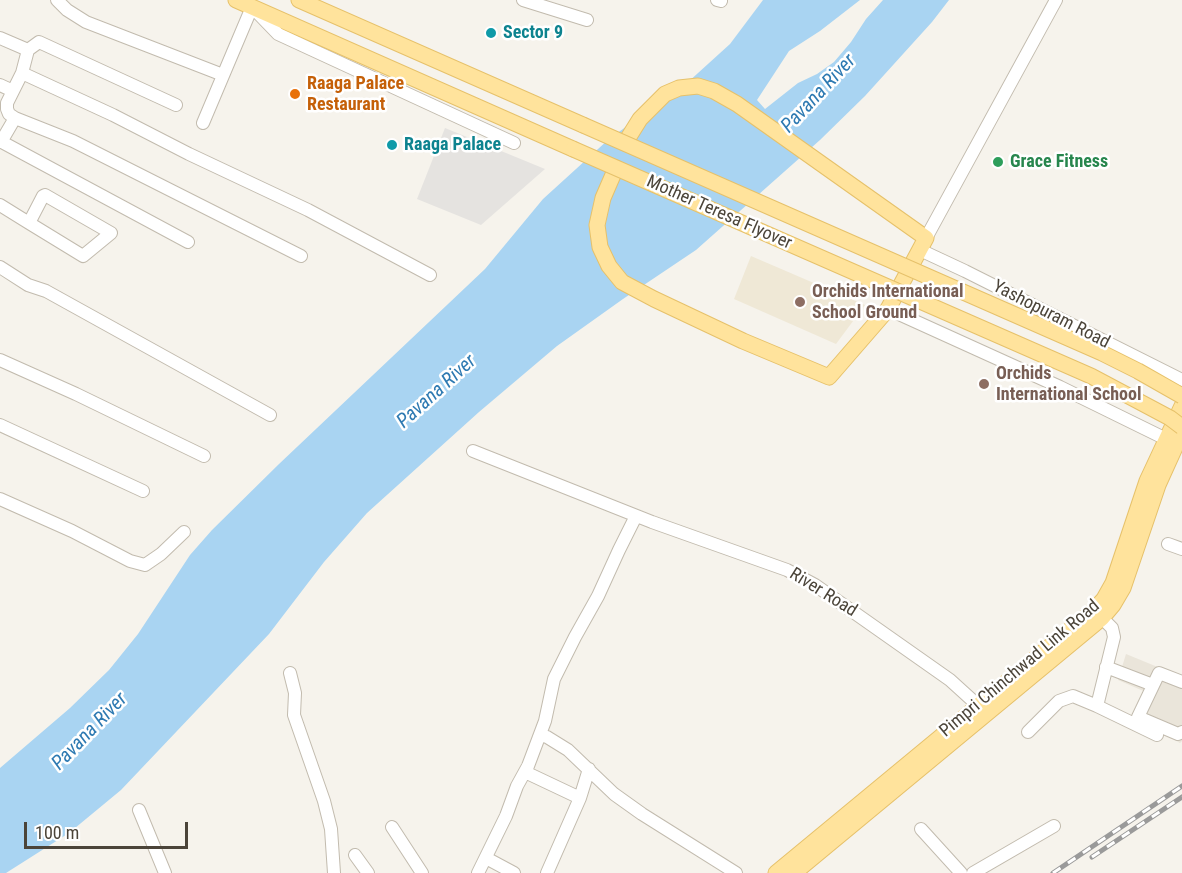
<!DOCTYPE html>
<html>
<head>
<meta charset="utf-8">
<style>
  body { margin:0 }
  #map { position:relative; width:1182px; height:873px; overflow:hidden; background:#f6f3ec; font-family:"Roboto Condensed",sans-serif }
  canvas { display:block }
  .scale { position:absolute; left:24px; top:822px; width:164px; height:27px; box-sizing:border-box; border:3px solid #4b4439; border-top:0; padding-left:8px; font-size:18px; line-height:21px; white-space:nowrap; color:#4b4439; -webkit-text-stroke:4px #fff; paint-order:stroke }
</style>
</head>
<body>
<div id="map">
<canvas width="1182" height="873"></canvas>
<div class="scale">100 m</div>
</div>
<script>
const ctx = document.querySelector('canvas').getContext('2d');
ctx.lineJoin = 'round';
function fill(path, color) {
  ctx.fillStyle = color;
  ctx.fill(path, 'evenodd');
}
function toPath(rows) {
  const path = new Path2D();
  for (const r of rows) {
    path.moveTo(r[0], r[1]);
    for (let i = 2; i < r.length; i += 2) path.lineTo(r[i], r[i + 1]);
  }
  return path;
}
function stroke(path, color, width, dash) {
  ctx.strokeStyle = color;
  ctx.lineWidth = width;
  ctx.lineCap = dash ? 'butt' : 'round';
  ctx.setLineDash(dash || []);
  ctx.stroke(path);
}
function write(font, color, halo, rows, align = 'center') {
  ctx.font = font + ' "Roboto Condensed",sans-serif';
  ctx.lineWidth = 5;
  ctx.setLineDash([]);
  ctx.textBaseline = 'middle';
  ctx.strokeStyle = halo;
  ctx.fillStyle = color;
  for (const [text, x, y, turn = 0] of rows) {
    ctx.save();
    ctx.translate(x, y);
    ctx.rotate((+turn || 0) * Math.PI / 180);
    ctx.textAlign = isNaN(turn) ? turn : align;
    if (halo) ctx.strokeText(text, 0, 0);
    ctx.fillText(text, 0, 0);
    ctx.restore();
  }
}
fill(toPath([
  [1126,654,1182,677,1182,741,1180,743,1137,718,1148,693,1118,680]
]), '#eae5da');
fill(toPath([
  [751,256,865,305,836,344,734,299]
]), '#efe8d6');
fill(toPath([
  [445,128,545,169,481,225,417,199]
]), '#e5e3e0');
fill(toPath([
  [763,0,860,0,820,31,789,51,757,100,765,109,798,83,817,74,834,62,851,42,866,19,883,0,949,0,932,22,865,96,820,140,696,250,623,299,557,346,479,412,367,513,324,562,269,634,121,790,69,833,6,873,0,873,0,768,70,708,109,670,138,634,190,555,212,530,279,464,485,269,543,199,609,139,687,83,730,44]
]), '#a9d4f2');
const minor = toPath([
  [57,0,67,10,86,22,223,75],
  [523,0,587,20],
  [717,0,721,1],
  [0,38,28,50],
  [22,73,113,115,189,154,308,210,430,275],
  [0,85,13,91],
  [176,105,39,42,28,50,22,73,7,103,7,109,9,114,15,118,73,141,301,256],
  [203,123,252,7,278,34,514,143],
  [0,141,188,242],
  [1,142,15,118],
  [0,205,29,223,83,256,111,233,45,195,43,196,29,223],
  [926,238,1056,0],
  [920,250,965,271,1182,380],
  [0,267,28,285,46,291,270,415],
  [888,309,1060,387,1166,439],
  [0,360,76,394,204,456],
  [0,425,143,491],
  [473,451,652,522,787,570,815,585,950,680,983,710],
  [0,499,72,531,130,561,145,565,161,554,184,532],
  [1168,544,1182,549],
  [1097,613,1112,628,1114,637,1097,706,1157,735],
  [1106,667,1153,685],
  [290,673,295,693,294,715,324,801,331,829,334,873],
  [1182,682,1159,673,1138,717,1178,734,1182,732],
  [1028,732,1059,701,1073,696,1097,706],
  [540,735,547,737,568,750,614,794,642,814,736,873],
  [525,772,580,798],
  [139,810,165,873],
  [392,827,422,873],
  [921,829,961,873],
  [355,855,368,873],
  [486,858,514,873],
  [478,873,506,816,517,786,528,766,545,721,554,679,575,637,598,596,619,550,636,516],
  [547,873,580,798,589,769],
  [973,873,1054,826]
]);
const major = toPath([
  [236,0,573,149],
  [299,0,583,125],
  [616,168,603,198,597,225,600,247,609,266,622,282,654,299,743,341,829,377,888,309,926,238,737,104,714,91,698,86,679,88,665,94,640,119,625,143],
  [776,873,1094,610,1104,599,1113,583,1147,481,1182,406],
  [794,873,1102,618,1113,605,1123,588,1158,485,1182,432]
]);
stroke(minor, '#c2bbae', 14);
stroke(major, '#e6c16a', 17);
stroke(minor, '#fff', 12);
stroke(major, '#ffe39c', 15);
const rail = toPath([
  [1092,857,1182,797],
  [1053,873,1182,786]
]);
stroke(rail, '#9a9a9a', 5);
stroke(rail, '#fff', 3, [9]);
const majorBridge = toPath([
  [583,125,1102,353,1138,371,1182,396],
  [573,149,1091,376,1170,418,1182,427]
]);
stroke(majorBridge, '#e6c16a', 17, []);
stroke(majorBridge, '#ffe39c', 15);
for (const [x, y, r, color] of [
  [491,33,6,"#0f9aa8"],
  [295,94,6,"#e8710a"],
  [392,145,6,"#0f9aa8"],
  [998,162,6,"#2e9e5b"],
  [800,302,6,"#8d6e63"],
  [984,384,6,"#8d6e63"]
]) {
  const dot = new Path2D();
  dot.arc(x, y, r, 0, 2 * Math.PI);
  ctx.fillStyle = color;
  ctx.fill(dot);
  stroke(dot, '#fff', 2);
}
write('bold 18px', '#0d838f', '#fff', [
  ["Sector 9",503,33],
  ["Raaga Palace",404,145]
], 'left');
write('bold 18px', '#c56008', '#fff', [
  ["Raaga Palace",307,84],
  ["Restaurant",307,105]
], 'left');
write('bold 18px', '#27864d', '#fff', [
  ["Grace Fitness",1010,162]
], 'left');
write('18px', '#4b4439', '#fff', [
  ["Mother Teresa Flyover",719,213,24],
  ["Yashopuram Road",1051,315,27],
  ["River Road",823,593,32],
  ["Pimpri Chinchwad Link Road",1020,669,-40]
]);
write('bold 18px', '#785e54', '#fff', [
  ["Orchids International",812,292],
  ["School Ground",812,313],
  ["Orchids",996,374],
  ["International School",996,395]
], 'left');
write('italic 20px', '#2e7ab2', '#fff', [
  ["Pavana River",819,94,-47],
  ["Pavana River",437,392,-42],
  ["Pavana River",90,732,-46]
]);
</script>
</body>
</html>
